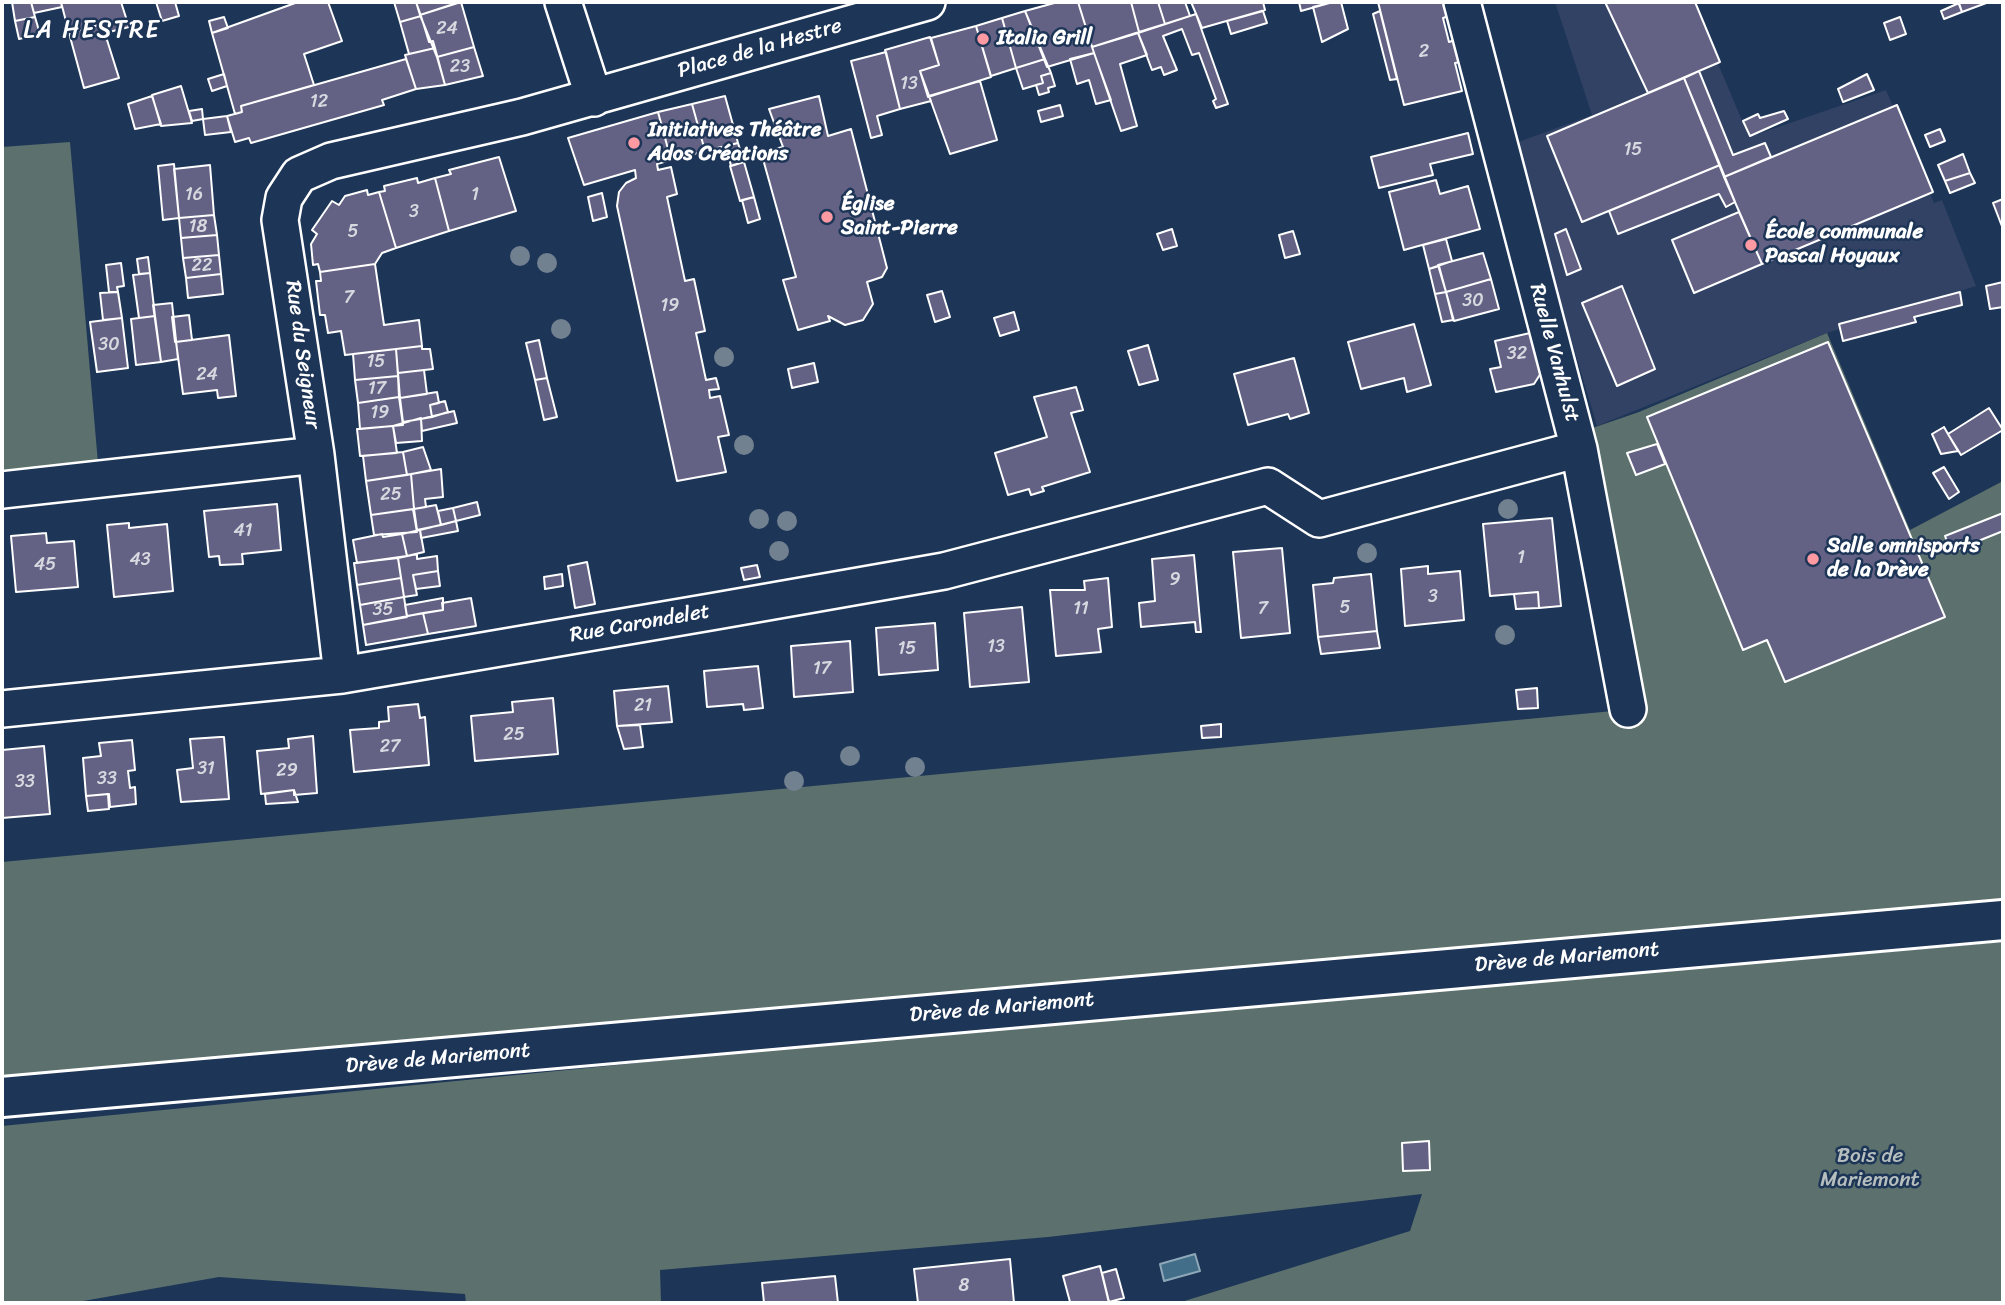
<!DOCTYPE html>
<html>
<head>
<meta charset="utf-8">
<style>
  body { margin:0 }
  #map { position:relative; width:2005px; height:1305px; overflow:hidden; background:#1d3557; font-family:Sriracha,sans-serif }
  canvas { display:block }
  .frame { position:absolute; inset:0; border:4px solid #fff; pointer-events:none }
</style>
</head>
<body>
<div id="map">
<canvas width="2005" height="1305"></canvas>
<div class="frame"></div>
</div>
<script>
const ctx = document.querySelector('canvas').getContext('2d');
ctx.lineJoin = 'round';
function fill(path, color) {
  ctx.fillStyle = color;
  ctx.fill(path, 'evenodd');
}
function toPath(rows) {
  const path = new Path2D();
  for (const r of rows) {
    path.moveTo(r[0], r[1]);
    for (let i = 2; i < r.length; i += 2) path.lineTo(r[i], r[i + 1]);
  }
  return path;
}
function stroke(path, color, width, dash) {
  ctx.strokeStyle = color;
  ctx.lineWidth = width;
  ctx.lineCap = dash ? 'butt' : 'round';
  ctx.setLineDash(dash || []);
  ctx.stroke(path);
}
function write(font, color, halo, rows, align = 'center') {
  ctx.font = font + ' Sriracha,sans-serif';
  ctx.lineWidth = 5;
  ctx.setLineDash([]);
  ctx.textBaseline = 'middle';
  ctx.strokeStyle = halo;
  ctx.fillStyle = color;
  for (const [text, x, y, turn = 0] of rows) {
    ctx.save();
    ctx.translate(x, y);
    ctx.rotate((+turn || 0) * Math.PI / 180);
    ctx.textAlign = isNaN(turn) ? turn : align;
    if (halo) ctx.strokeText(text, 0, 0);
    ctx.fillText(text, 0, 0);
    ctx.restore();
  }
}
fill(toPath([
  [1555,2,1692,2,1749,137,1886,90,1934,203,1942,200,1976,286,1827,333,1597,426,1513,144,1592,115]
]), '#324264');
fill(toPath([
  [70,142,98,463,2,490,2,147],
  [1827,333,1910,530,2003,481,2003,920,2,1097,2,862,1613,711,1575,434,1639,412],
  [2003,942,2003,1303,1178,1303,1410,1231,1422,1194,1048,1237,660,1270,661,1303,466,1303,465,1294,219,1277,72,1303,2,1303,2,1126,960,1031]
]), '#5c716d');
const water = toPath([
  [1195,1254,1200,1271,1164,1281,1160,1264,1195,1254]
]);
fill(water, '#426e89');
stroke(water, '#8ea8b8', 2);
const building = toPath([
  [12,2,31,2,35,17,15,21,12,2],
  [31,2,61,2,62,7,34,13,31,2],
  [61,2,121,2,129,27,105,33,102,24,69,33,61,2],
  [156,2,175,2,179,16,162,21,156,2],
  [298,2,328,2,342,41,304,54,314,85,241,106,242,112,235,114,212,33,298,2],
  [394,2,416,2,421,16,400,22,394,2],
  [416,2,460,2,420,15,416,2],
  [461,2,474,47,437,57,420,15,461,2],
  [1058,2,1078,2,1094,53,1047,67,1025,11,1058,2],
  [1078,2,1131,2,1139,32,1092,47,1078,2],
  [1131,2,1158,2,1165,24,1139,32,1131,2],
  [1158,2,1185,2,1190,16,1165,24,1158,2],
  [1191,2,1263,2,1265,10,1202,28,1191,2],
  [1299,2,1333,2,1301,11,1299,2],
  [1333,2,1341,2,1348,29,1322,42,1313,7,1333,2],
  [1378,2,1445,2,1449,16,1443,18,1449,42,1455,40,1461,62,1455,63,1462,91,1404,105,1378,2],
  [1605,2,1695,2,1720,62,1648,93,1605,2],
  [1958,2,1989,2,1962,12,1958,2],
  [1959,3,1962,12,1944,19,1941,11,1959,3],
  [1025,11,1045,59,1016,68,1002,18,1025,11],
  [1263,11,1267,23,1231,34,1227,21,1263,11],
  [1380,11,1397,79,1390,80,1373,14,1380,11],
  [1196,14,1228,104,1216,108,1213,101,1216,99,1199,53,1192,55,1182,29,1163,36,1177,70,1164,75,1161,67,1152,70,1138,33,1196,14],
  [421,16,429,42,433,41,435,48,409,54,400,22,421,16],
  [35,17,40,34,19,39,15,21,35,17],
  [224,17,228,28,212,33,209,21,224,17],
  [1900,17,1906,34,1890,40,1884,23,1900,17],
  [1002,18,1016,68,991,76,976,26,1002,18],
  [102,24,119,78,84,88,69,33,102,24],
  [976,26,991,77,928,97,920,71,939,65,931,38,976,26],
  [1138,33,1147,55,1120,64,1137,126,1121,131,1092,47,1138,33],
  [930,37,939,65,920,71,931,101,900,109,885,50,930,37],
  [474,47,483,76,445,85,437,57,474,47],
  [435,48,445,85,416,89,405,55,435,48],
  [886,52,900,109,877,116,882,135,871,138,851,61,886,52],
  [1094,53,1111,100,1096,104,1089,80,1077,84,1070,59,1094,53],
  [406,59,416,89,382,100,384,105,251,143,249,138,235,142,227,116,242,112,241,106,406,59],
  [1045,59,1051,73,1041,76,1043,83,1023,89,1016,68,1045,59],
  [1699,71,1733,155,1765,143,1771,157,1724,177,1684,78,1699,71],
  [1051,73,1055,86,1048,88,1049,92,1039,95,1036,85,1043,83,1041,76,1051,73],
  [224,74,227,86,212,91,208,79,224,74],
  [1867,74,1874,90,1843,102,1838,89,1867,74],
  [1684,78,1720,165,1582,222,1547,136,1684,78],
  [980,81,997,140,950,154,929,96,980,81],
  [181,86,192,123,161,126,152,95,181,86],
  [152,96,161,124,135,129,128,104,152,96],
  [725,96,738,143,705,151,692,104,725,96],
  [819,96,828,136,851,129,887,268,882,277,867,282,873,304,863,320,845,325,828,316,830,321,798,330,783,280,796,277,761,152,783,147,769,109,819,96],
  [692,104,705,151,671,160,658,112,692,104],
  [1060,105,1063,116,1041,122,1038,111,1060,105],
  [1897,105,1933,192,1762,264,1724,177,1897,105],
  [202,109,203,119,192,121,189,111,202,109],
  [1784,111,1788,119,1750,136,1743,121,1758,114,1760,118,1784,111],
  [658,112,671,160,657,164,658,170,671,167,677,194,667,197,685,281,694,279,705,331,696,333,706,380,716,378,719,389,709,390,710,398,720,396,729,435,718,437,726,472,677,481,617,206,619,192,626,183,636,178,635,170,584,185,568,138,658,112],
  [227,116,231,132,205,135,203,119,227,116],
  [1940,129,1945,141,1930,147,1925,135,1940,129],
  [1468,133,1473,154,1430,164,1433,175,1379,188,1371,157,1468,133],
  [738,143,744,162,731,166,726,146,738,143],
  [1963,154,1970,173,1945,181,1938,165,1963,154],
  [499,157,516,211,449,231,435,178,451,174,449,170,499,157],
  [744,162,754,197,740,201,730,166,744,162],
  [174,164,179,218,163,220,158,166,174,164],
  [210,165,214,215,179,218,174,169,210,165],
  [1720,165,1735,202,1726,207,1719,194,1618,234,1609,211,1720,165],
  [1970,173,1975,183,1950,193,1945,181,1970,173],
  [417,178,418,183,435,178,449,231,396,248,379,192,385,191,384,186,417,178],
  [1436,180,1440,194,1468,186,1480,229,1404,250,1389,192,1436,180],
  [367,190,368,195,379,192,396,248,382,253,375,264,320,272,318,264,313,265,311,244,317,234,312,230,332,201,339,205,345,196,367,190],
  [602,193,607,217,593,221,588,197,602,193],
  [754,197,760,219,748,223,742,200,754,197],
  [2003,199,2003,229,1993,203,2003,199],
  [1739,212,1762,264,1694,293,1672,240,1739,212],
  [214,215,217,235,181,238,179,218,214,215],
  [1172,229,1177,246,1163,250,1157,234,1172,229],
  [1566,229,1581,269,1567,275,1555,234,1566,229],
  [1293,231,1300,254,1285,258,1279,235,1293,231],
  [217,235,219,255,183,258,181,238,217,235],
  [1446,239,1452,261,1429,269,1423,245,1446,239],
  [1483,253,1491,279,1446,292,1438,265,1483,253],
  [219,255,221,274,186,278,183,258,219,255],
  [148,257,150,273,139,274,137,259,148,257],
  [121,263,124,286,117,287,118,292,109,292,106,265,121,263],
  [375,264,384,325,419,320,422,346,345,355,341,331,328,333,325,315,320,315,316,281,321,281,320,272,375,264],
  [1439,266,1446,292,1435,294,1429,269,1439,266],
  [150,273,155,316,139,318,133,275,150,273],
  [221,274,223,294,188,298,186,278,221,274],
  [1491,279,1499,309,1454,321,1446,292,1491,279],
  [2003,282,2003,307,1990,309,1986,286,2003,282],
  [1622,286,1655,369,1617,386,1582,303,1622,286],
  [942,291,950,317,935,322,927,295,942,291],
  [118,292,122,318,103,320,100,293,118,292],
  [1446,292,1453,320,1442,322,1435,294,1446,292],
  [1960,292,1962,305,1914,317,1916,322,1843,341,1839,324,1960,292],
  [172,303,178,359,161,362,153,305,172,303],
  [1014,312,1019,330,1000,336,994,318,1014,312],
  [189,315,192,340,175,342,172,317,189,315],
  [155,316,161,362,136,365,131,319,155,316],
  [122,318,128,368,97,372,90,322,122,318],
  [1414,324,1431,385,1407,392,1404,378,1361,389,1348,342,1414,324],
  [1530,333,1541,373,1534,384,1496,392,1490,369,1501,367,1495,341,1530,333],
  [229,335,236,396,218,398,217,390,183,394,176,342,229,335],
  [539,340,547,378,535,380,526,343,539,340],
  [1828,342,1945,617,1785,682,1767,640,1743,650,1647,417,1828,342],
  [1148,345,1158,380,1139,385,1128,351,1148,345],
  [422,346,422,349,430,349,433,369,398,373,396,349,422,346],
  [396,349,398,376,355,380,353,354,396,349],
  [1294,358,1309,413,1290,419,1288,414,1248,425,1234,374,1294,358],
  [814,363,818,382,792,388,788,369,814,363],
  [424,370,427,394,400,398,398,373,424,370],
  [398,376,399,397,358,403,355,380,398,376],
  [547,378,557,417,544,420,535,380,547,378],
  [1076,387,1083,410,1071,413,1090,472,1042,487,1044,491,1031,495,1029,489,1008,495,995,453,1047,437,1034,397,1076,387],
  [437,392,439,403,430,405,432,417,403,422,400,398,437,392],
  [399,397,403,425,360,429,358,403,399,397],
  [445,401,448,412,432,417,430,405,445,401],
  [1989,408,2003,430,1961,455,1948,434,1989,408],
  [454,411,457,423,422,431,421,419,454,411],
  [421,418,422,441,396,443,393,426,421,418],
  [393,426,397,453,360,456,357,429,393,426],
  [1944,427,1948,434,1958,451,1941,454,1932,434,1944,427],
  [1657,444,1665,464,1636,475,1627,453,1657,444],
  [423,447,431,470,407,475,403,452,423,447],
  [403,452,407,475,366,481,363,456,403,452],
  [1944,467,1959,492,1949,499,1933,473,1944,467],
  [441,469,443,497,425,499,426,507,414,509,411,474,441,469],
  [411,474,414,509,371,515,366,481,411,474],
  [477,502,480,515,456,521,453,508,477,502],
  [277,504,281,550,242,554,243,564,220,565,219,556,209,557,204,511,277,504],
  [436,505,441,525,417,530,414,509,436,505],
  [453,508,456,521,441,525,438,511,453,508],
  [413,509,417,532,374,535,371,515,413,509],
  [2003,513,2003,531,1951,552,1945,536,2003,513],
  [1552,518,1561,606,1539,608,1538,592,1490,596,1483,524,1552,518],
  [456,521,458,531,421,538,420,530,456,521],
  [129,523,129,528,167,524,173,591,114,597,107,525,129,523],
  [420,530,424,552,407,556,402,534,420,530],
  [46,533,47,543,74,541,78,587,16,592,11,536,46,533],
  [382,534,383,537,402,534,407,556,357,563,353,540,382,534],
  [1282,548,1290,633,1241,638,1233,552,1282,548],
  [417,554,417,559,437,556,438,571,413,575,417,595,404,597,398,558,417,554],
  [1194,555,1201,632,1196,632,1195,622,1141,627,1139,603,1155,601,1152,559,1194,555],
  [398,558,401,578,357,585,354,563,398,558],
  [587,562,595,604,575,608,568,566,587,562],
  [757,565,760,577,744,580,741,568,757,565],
  [1428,566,1428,574,1460,571,1464,620,1405,626,1401,569,1428,566],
  [438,571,440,586,416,589,413,575,438,571],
  [562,574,563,586,545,589,544,577,562,574],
  [1371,574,1377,631,1318,637,1313,585,1333,583,1334,578,1371,574],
  [401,578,404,597,360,605,357,585,401,578],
  [1108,578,1112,627,1098,629,1101,652,1056,656,1050,590,1085,590,1084,581,1108,578],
  [1538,592,1539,608,1516,609,1514,594,1538,592],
  [404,597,407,617,363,625,360,605,404,597],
  [443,598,443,610,407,616,405,605,443,598],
  [471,598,476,626,428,634,423,613,443,610,442,603,471,598],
  [1022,607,1029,682,970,687,964,613,1022,607],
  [423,613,428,634,366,645,363,625,423,613],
  [935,623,938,670,879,675,876,628,935,623],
  [1377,631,1380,648,1321,654,1318,637,1377,631],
  [850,641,853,692,794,697,791,646,850,641],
  [758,666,763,708,744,710,743,704,707,707,704,671,758,666],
  [668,686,672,722,617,726,614,691,668,686],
  [1537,688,1538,708,1518,709,1516,690,1537,688],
  [553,698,558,754,475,761,471,716,513,712,512,702,553,698],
  [418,704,420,718,425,717,429,765,354,772,350,730,379,728,379,722,389,721,388,707,418,704],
  [1221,724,1221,737,1202,738,1201,726,1221,724],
  [640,725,643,747,624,749,617,726,640,725],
  [313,736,317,793,294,795,294,790,261,794,257,751,289,748,288,739,313,736],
  [220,737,224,737,229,799,181,802,177,770,193,768,190,739,220,737],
  [132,740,135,770,128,771,130,788,135,787,136,804,110,807,109,794,86,796,83,758,101,756,99,743,132,740],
  [44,746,50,814,2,818,2,750,44,746],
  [294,790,298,802,266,804,265,794,294,790],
  [108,794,109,809,88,811,86,796,108,794],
  [1429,1141,1430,1170,1403,1171,1402,1143,1429,1141],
  [1010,1259,1014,1303,918,1303,914,1269,1010,1259],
  [1100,1266,1109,1303,1066,1303,1070,1302,1063,1276,1100,1266],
  [1116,1269,1124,1298,1109,1302,1102,1273,1116,1269],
  [835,1276,838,1303,764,1303,762,1283,835,1276]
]);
fill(building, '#636284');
stroke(building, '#fff', 2);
const minor = toPath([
  [563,2,594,98],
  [1462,2,1579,449,1628,709],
  [2,490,316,455],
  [342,675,316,455,280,220,284,198,299,175,331,161,522,117,927,2],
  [2,709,342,675,716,611,944,571,1268,486,1319,519,1579,449]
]);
const tertiary = toPath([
  [2,1097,2003,920]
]);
stroke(minor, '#fff', 40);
stroke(tertiary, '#fff', 44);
stroke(minor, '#1d3557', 35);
stroke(tertiary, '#1d3557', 38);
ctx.fillStyle = '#71818f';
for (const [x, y] of [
  [520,256],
  [547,263],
  [561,329],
  [724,357],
  [744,445],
  [1508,509],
  [759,519],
  [787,521],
  [779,551],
  [1367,553],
  [1505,635],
  [850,756],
  [915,767],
  [794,781]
]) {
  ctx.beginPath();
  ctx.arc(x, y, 10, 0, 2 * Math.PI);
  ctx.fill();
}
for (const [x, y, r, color] of [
  [983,39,7,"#ff9aa2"],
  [634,143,7,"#ff9aa2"],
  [827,217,7,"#ff9aa2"],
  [1751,245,7,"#ff9aa2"],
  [1813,559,7,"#ff9aa2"]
]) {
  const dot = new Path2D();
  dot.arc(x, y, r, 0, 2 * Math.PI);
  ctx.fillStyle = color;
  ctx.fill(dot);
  stroke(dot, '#1d3557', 2.5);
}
write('18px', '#d8d8e0', null, [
  ["24",447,29],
  ["2",1424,52],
  ["23",460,67],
  ["13",909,84],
  ["12",319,102],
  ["15",1633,150],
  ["16",194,195],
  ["1",475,195],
  ["3",414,212],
  ["18",198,227],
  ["5",353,232],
  ["22",202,266],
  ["7",349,298],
  ["30",1473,301],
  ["19",670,306],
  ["30",109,345],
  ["32",1517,354],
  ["15",376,362],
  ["24",207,375],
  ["17",377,389],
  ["19",380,413],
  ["25",391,495],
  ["41",243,531],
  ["1",1521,558],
  ["43",140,560],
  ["45",45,565],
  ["9",1175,580],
  ["3",1433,597],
  ["5",1345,608],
  ["11",1081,609],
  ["7",1263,609],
  ["35",383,610],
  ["13",996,647],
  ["15",907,649],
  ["17",822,669],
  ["21",643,706],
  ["25",514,735],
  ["27",390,747],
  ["31",206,769],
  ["29",287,771],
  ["33",107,779],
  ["33",25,782],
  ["8",964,1286]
]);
write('bold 21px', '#fff', '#1d3557', [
  ["Italia Grill",997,39],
  ["Initiatives Théâtre",648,131],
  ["Ados Créations",648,155],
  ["Église",841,205],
  ["Saint-Pierre",841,229],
  ["École communale",1765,233],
  ["Pascal Hoyaux",1765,257],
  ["Salle omnisports",1827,547],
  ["de la Drève",1827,571]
], 'left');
write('21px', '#fff', '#1d3557', [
  ["Place de la Hestre",760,49,-16],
  ["Ruelle Vanhulst",1554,353,75],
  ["Rue du Seigneur",302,355,82],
  ["Rue Carondelet",640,624,-10],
  ["Drève de Mariemont",1567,958,-5],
  ["Drève de Mariemont",1002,1008,-5],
  ["Drève de Mariemont",438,1059,-5]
]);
write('21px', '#b6bfbd', '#1d3557', [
  ["Bois de",1870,1157],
  ["Mariemont",1870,1181]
]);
ctx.letterSpacing = '2px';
write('24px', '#fff', '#1d3557', [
  ["LA HESTRE",92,31]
]);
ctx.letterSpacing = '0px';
</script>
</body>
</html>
